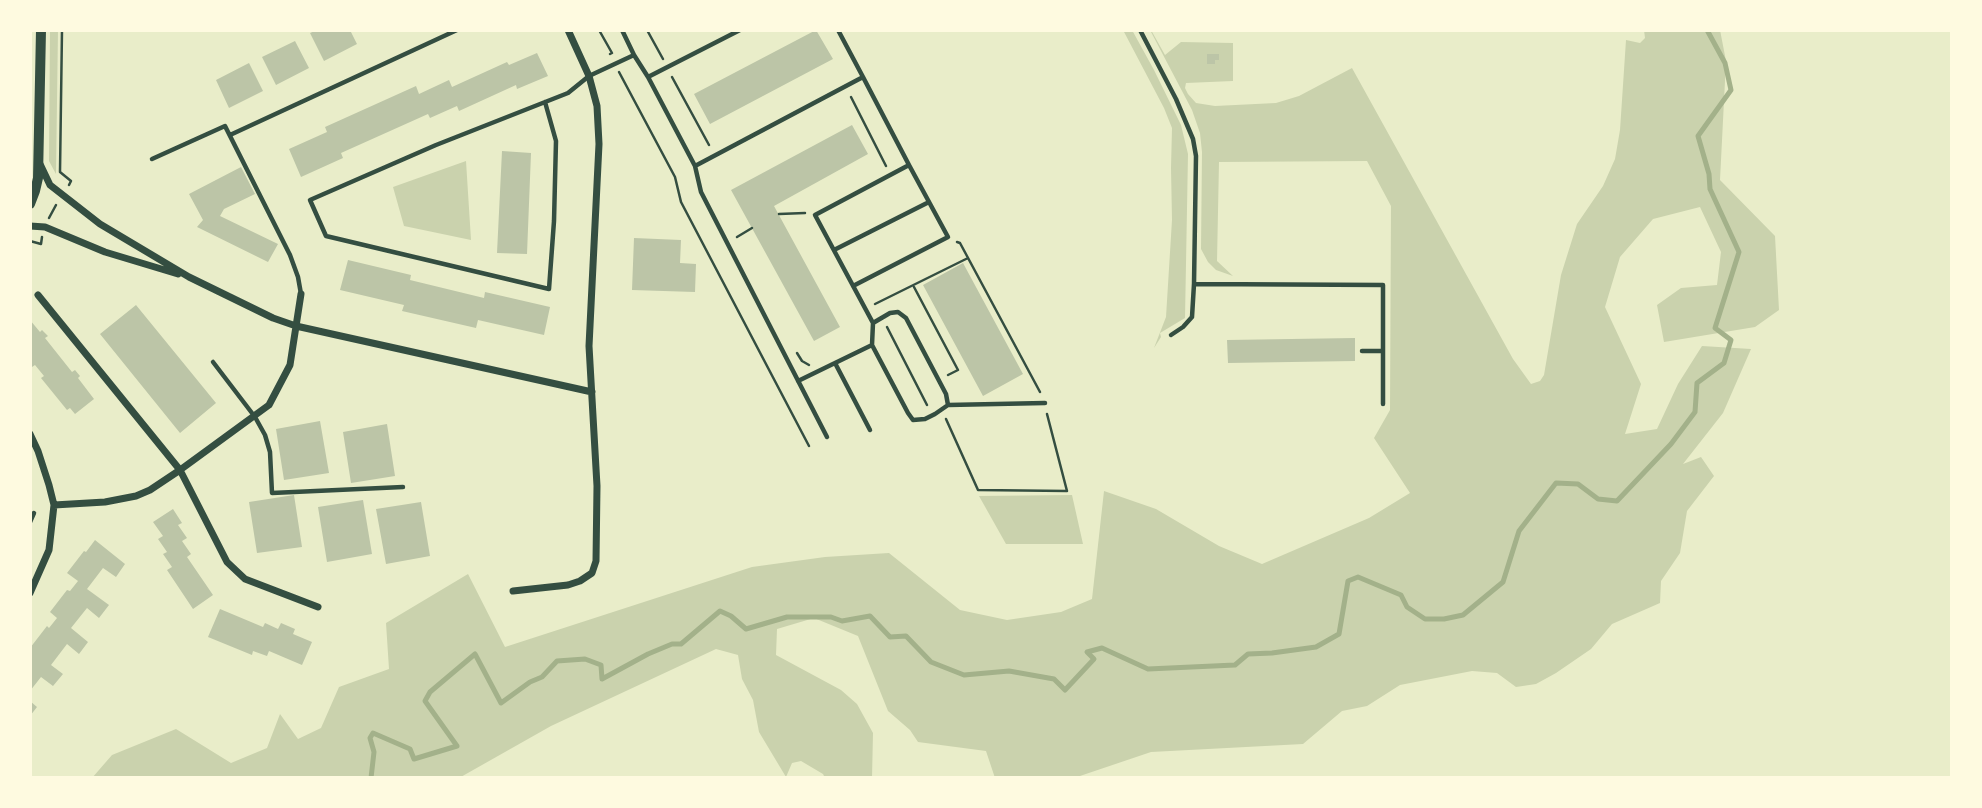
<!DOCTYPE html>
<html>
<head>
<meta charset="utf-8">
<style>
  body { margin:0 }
  #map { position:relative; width:1982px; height:808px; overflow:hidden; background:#e9edc9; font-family:Manrope,sans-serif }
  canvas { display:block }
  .frame { position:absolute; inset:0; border:32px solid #fefae0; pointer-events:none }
</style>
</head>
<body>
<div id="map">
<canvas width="1982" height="808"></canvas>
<div class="frame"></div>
</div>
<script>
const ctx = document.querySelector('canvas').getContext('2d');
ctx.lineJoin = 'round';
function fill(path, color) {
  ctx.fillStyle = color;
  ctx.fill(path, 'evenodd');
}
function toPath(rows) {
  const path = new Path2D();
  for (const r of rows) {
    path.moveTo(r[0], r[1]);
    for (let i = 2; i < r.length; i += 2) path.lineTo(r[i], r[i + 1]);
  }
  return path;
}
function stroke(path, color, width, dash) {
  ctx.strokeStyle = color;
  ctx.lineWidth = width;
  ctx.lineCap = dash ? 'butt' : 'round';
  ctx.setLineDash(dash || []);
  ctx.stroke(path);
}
fill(toPath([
  [50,30,58,30,56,174,49,161],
  [1123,30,1132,30,1154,70,1181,125,1188,154,1185,318,1160,333,1161,337,1154,348,1166,317,1172,220,1171,168,1172,128,1164,108],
  [1150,30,1151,30,1165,55,1181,42,1233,43,1233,81,1186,83,1185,88,1188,94,1196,103,1215,106,1276,103,1299,96,1352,68,1513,359,1531,384,1540,381,1544,375,1561,275,1577,224,1603,186,1615,159,1620,130,1626,40,1640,43,1645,38,1644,30,1720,30,1726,61,1720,180,1775,236,1779,310,1755,327,1664,342,1657,305,1681,288,1717,285,1721,252,1700,207,1653,219,1620,257,1605,307,1641,384,1625,434,1657,429,1678,384,1702,346,1751,349,1723,413,1683,464,1701,457,1714,476,1687,511,1680,553,1661,581,1660,603,1612,624,1591,649,1556,673,1536,684,1516,687,1497,673,1472,671,1400,685,1367,706,1342,711,1303,744,1151,752,1074,778,995,778,986,751,918,742,910,730,888,711,858,636,814,618,777,629,776,655,841,690,857,704,873,733,872,778,825,778,823,774,801,761,792,763,786,777,759,732,753,700,742,679,738,655,716,649,551,726,459,778,92,778,112,755,176,729,231,763,267,748,280,714,298,739,321,728,339,687,389,669,386,623,468,574,505,647,752,567,825,557,889,553,960,610,1007,620,1061,612,1092,599,1104,491,1156,509,1219,546,1262,564,1369,518,1410,493,1374,438,1390,410,1391,206,1367,161,1219,162,1217,261,1233,276,1216,270,1208,262,1201,249,1202,152,1200,133,1192,110],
  [466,161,471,240,404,226,393,187],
  [1072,495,1083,544,1006,544,979,496]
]), '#cad2ad');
stroke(toPath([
  [371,778,374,752,370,738,373,733,410,749,414,759,457,746,425,701,430,692,475,654,501,703,530,682,542,677,557,661,585,659,601,665,602,679,648,654,672,644,681,644,720,611,731,616,746,629,787,617,831,617,842,621,870,616,890,637,906,636,931,662,964,675,1009,671,1054,679,1065,690,1094,659,1087,652,1102,648,1148,669,1235,665,1248,654,1272,653,1316,647,1339,634,1348,581,1358,577,1401,595,1407,607,1425,619,1444,619,1463,615,1503,582,1519,531,1556,483,1578,484,1598,499,1617,501,1671,444,1695,412,1697,383,1724,363,1731,340,1715,328,1739,252,1710,189,1709,174,1698,136,1731,90,1725,63,1707,30]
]), '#a3b18a', 5);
fill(toPath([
  [317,30,350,30,357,44,324,61,310,33],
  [816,30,833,59,710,124,694,94],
  [295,41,309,68,276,85,262,57],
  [537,53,548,76,517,89,516,85,459,111,457,106,430,118,428,114,341,153,343,158,301,177,289,149,327,132,325,127,416,86,419,94,449,80,452,87,507,62,509,65],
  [1207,54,1219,54,1219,60,1215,60,1215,64,1207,64],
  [249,63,263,91,229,108,216,80],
  [852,125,868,154,774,206,840,327,814,341,731,190],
  [502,151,531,153,527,254,497,253],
  [241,167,255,194,224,209,220,216,278,244,268,262,197,227,203,220,189,194],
  [634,238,681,240,680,263,696,264,695,292,632,290],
  [348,260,411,275,410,280,484,298,485,292,550,307,544,335,478,320,476,328,402,311,404,305,340,290],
  [963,263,1023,374,983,396,923,285],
  [136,305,216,403,180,433,100,334],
  [30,320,40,332,42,330,48,336,45,338,72,372,75,370,80,376,78,378,94,399,75,414,70,408,67,410,41,378,44,376,35,365,32,367,30,365],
  [1355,338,1355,361,1228,363,1227,340],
  [320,421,329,473,284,480,276,429],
  [387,424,395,476,351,483,343,432],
  [294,495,302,547,257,553,249,502],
  [363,500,372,554,327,562,318,507],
  [421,502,430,556,386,564,376,509],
  [173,509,182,523,178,525,187,538,182,541,191,554,187,557,213,595,193,609,167,570,172,567,163,554,167,552,158,539,163,536,153,522],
  [95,540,125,564,116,577,103,568,87,589,109,605,99,618,87,608,71,628,88,642,79,654,67,644,51,665,63,674,53,686,41,677,30,691,30,653,32,650,30,648,47,626,49,628,57,618,50,612,67,590,70,591,78,581,67,573,84,551,86,552],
  [220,609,263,627,265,623,278,629,281,623,295,629,293,634,312,642,302,665,269,651,267,656,253,651,252,655,208,637],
  [30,701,37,707,30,716]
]), '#bcc5a7');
stroke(toPath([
  [62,30,60,172,71,181,69,185],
  [599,30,612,53,610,54],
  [647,30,663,59],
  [619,72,675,177,681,202,809,446],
  [672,77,709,145],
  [851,97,886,166],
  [779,214,805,213],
  [49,218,56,205],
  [737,237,752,228],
  [30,241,41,244,42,237],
  [957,242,960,243,1040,392],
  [914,287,958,370,948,375],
  [875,304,968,258],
  [887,327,927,405],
  [797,353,802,361,809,365],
  [946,419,978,490,1067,491,1047,414]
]), '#344e41', 2.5);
stroke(toPath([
  [622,30,634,55],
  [1140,30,1176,99,1193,139,1196,156,1194,284,1383,285,1383,404],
  [648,77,740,30],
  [863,77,909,165,815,215,873,323,872,345],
  [545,102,556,141,554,221,549,289,326,236,310,200,436,145,568,93,589,76,634,55,648,77,695,166,701,192,827,437],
  [230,135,457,30],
  [152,159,225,126,290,255,298,277,301,294],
  [695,166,863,77,838,30],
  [834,250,929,202],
  [853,286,948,237,909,165],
  [873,323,890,313,898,312,906,318,946,394,948,405],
  [1171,335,1183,327,1192,317,1194,284],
  [1362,351,1383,351],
  [213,362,255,417,265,435,270,452,272,493,403,487],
  [835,363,870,430],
  [798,381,872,345,908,413,913,420,925,419,935,414,948,405,1045,403],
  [30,522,34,513]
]), '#344e41', 4.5);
stroke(toPath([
  [40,164,50,185,100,224,189,277,273,318,296,326,592,392],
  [30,226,45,227,105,252,178,274],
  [38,295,180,470,227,562,245,579,318,607],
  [30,434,38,451,49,485,54,505,49,550,30,593],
  [54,505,105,502,136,496,150,490,180,470,269,405,290,365,301,294],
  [513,591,568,585,580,581,592,573,596,561,597,486,589,346,599,144,597,106,589,76,568,30]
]), '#344e41', 7);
stroke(toPath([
  [30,204,35,191,38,178,41,30]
]), '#344e41', 10);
</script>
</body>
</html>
